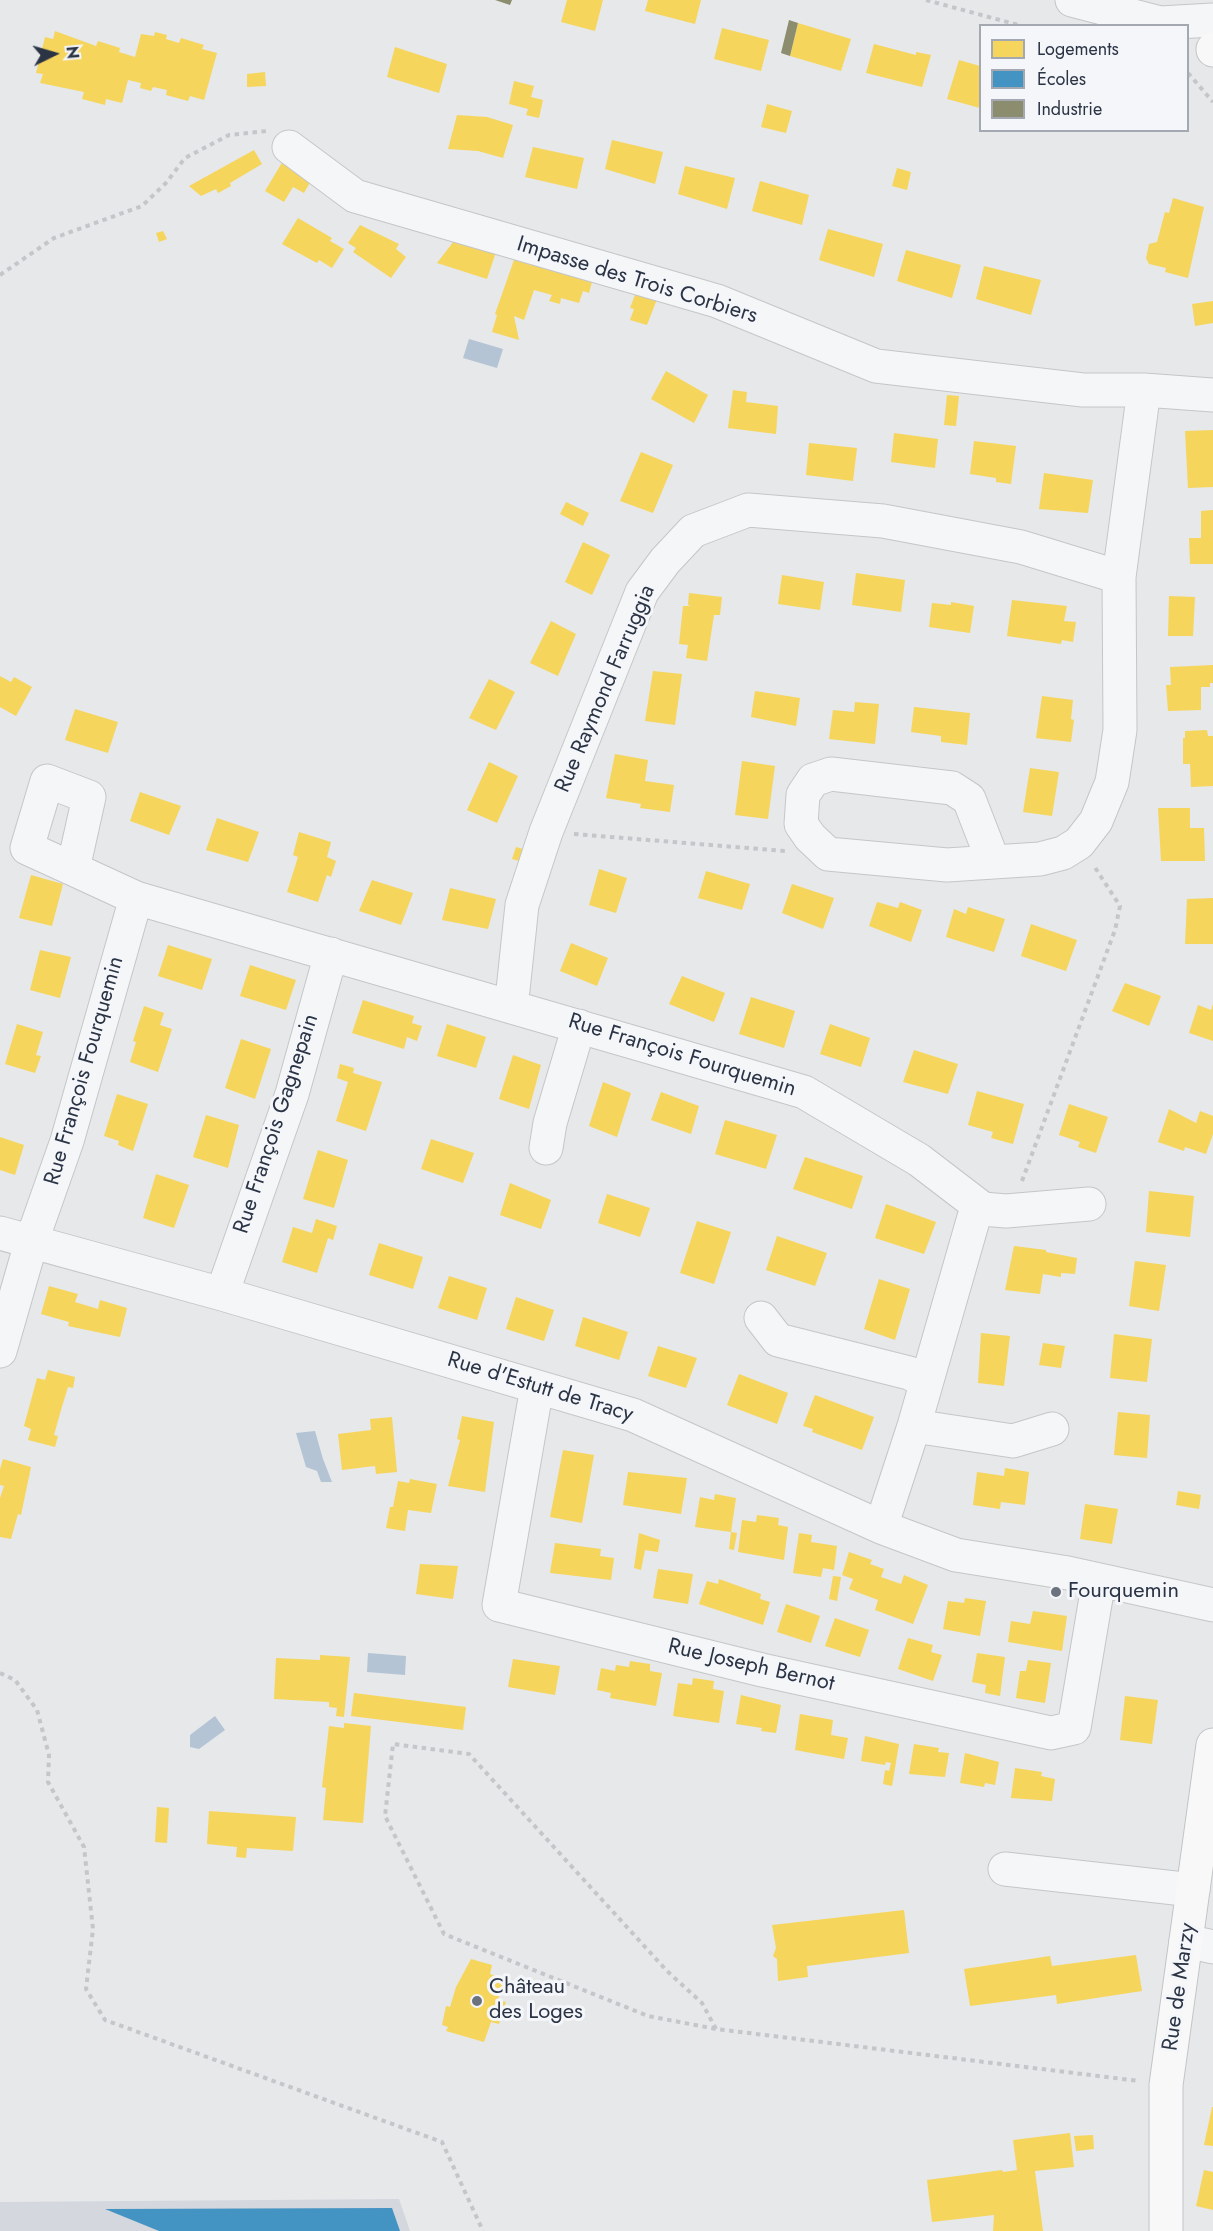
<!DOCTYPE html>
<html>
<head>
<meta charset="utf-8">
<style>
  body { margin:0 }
  #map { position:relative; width:1213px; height:2231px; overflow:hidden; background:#e6e8ea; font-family:Jost,sans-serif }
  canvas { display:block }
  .legend { position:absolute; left:979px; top:24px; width:210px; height:108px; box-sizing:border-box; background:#f4f6f9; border:2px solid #a4a8b1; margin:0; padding:8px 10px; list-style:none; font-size:18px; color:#2b3445 }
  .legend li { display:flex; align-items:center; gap:12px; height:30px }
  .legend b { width:30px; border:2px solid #a4a8b1 }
  .north { position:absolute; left:24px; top:24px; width:60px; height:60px; -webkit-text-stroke:4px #f4f6f9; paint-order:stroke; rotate:85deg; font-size:16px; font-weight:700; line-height:24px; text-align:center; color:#2b3445 }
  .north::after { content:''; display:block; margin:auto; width:21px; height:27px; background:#2b3445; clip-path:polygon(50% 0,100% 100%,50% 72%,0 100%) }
</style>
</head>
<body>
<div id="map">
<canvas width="1213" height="2231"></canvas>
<ul class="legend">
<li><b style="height:16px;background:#f6d55c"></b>Logements</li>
<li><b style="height:16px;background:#4393c3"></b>Écoles</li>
<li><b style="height:16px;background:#8c8c6e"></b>Industrie</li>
</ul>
<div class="north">N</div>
</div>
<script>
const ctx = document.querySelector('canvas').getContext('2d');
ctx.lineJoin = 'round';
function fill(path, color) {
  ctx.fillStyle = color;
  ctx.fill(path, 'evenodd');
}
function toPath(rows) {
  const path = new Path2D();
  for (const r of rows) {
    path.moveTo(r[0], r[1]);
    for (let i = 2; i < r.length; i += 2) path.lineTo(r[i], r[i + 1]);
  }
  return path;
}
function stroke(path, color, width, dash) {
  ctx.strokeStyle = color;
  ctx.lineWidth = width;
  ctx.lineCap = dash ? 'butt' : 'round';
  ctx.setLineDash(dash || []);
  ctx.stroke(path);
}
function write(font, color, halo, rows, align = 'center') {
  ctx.font = font + ' Jost,sans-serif';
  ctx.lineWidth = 6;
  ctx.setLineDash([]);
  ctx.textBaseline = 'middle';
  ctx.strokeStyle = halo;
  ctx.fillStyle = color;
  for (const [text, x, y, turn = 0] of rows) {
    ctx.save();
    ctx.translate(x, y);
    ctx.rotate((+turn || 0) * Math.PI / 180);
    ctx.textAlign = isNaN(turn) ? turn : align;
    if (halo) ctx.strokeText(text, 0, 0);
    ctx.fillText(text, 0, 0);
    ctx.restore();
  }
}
fill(toPath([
  [399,2199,410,2231,0,2231,0,2202]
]), '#d4d7dd');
fill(toPath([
  [469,339,503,349,497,368,463,358],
  [315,1431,323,1459,332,1482,321,1482,317,1471,306,1467,296,1433],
  [368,1653,406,1656,405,1675,367,1672],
  [215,1716,225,1730,199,1749,190,1747,190,1735]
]), '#b4c4d5');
fill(toPath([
  [567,0,603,0,595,31,561,22],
  [648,0,701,0,695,24,645,11],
  [798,23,851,39,841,71,790,56],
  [722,28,769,40,761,71,714,59],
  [55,31,96,46,98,41,120,48,119,52,135,57,141,34,154,36,155,32,167,35,166,39,179,43,181,38,204,45,202,49,217,53,204,100,190,96,188,101,166,95,167,90,153,87,151,91,140,88,141,83,128,80,122,103,106,99,105,105,82,99,84,92,40,83,43,74,36,73,45,37,53,39],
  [874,44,916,55,916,52,931,55,922,87,866,73],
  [395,47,447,64,439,93,387,77],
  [959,60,980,66,980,108,947,99],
  [265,72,266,86,247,87,247,74],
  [514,81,534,86,531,97,543,100,539,118,526,115,528,109,509,104],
  [767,104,792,111,786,133,761,127],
  [457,115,487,117,513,125,503,158,478,151,448,149],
  [612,140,663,152,655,184,605,169],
  [533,147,584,158,577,189,525,177],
  [254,150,262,164,230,183,231,186,218,193,216,189,201,196,189,186],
  [283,161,312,179,304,193,293,187,284,202,265,191],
  [685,166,735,178,727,209,678,194],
  [897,168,911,172,907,190,892,186],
  [760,181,809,195,802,225,752,211],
  [1173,198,1204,207,1188,278,1165,272,1166,268,1149,264,1146,258,1149,244,1157,242,1165,212,1169,213],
  [298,218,332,238,330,241,344,249,332,268,319,260,317,263,282,244],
  [360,225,399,244,396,249,406,257,391,278,353,252,356,248,348,243],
  [828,229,883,244,874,277,819,260],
  [163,231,167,239,159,242,156,233],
  [457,237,497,249,487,279,437,263],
  [906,250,961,265,952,298,897,281],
  [515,257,592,282,589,293,583,291,579,303,561,298,560,304,549,301,552,295,534,290,524,320,514,316,519,340,492,332,497,315,495,314],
  [984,266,1041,280,1031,315,976,299],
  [638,287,659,294,647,325,630,320,634,309,630,308],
  [1213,301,1213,323,1195,326,1192,304],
  [666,371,708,395,694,423,651,399],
  [733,390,747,392,746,402,778,406,776,434,728,428],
  [947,395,959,396,956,426,944,425],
  [1213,430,1213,487,1188,488,1185,431],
  [894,433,938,439,935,468,891,462],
  [974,441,1016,446,1011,484,996,482,996,478,970,474],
  [809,443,857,448,853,481,806,475],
  [641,452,673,465,653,513,620,501],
  [1044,473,1093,480,1088,513,1039,509],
  [566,502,589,513,583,526,560,514],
  [1213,510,1213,564,1190,564,1189,538,1201,538,1201,511],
  [583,542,610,555,592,595,565,582],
  [856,573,905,580,901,612,852,605],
  [782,575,824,582,820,610,778,604],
  [689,593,722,597,720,615,714,615,707,661,686,658,688,645,679,644,683,606,691,606,688,605],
  [1169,596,1195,597,1193,636,1168,636],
  [1012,600,1067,606,1064,621,1076,622,1073,642,1062,640,1061,644,1007,636],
  [951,602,974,606,970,633,929,627,932,603,951,605],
  [551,621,576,634,558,676,530,663],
  [1213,665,1213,683,1210,683,1210,687,1201,687,1201,710,1168,711,1166,685,1171,685,1170,667],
  [653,671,682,674,675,725,645,721],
  [0,676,11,682,14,677,32,687,16,716,0,707],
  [489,679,515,692,496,730,469,718],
  [755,691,800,698,796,726,751,717],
  [1042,696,1073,700,1071,719,1074,720,1071,742,1036,738],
  [855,702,879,704,875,744,829,739,833,710,854,712],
  [914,707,970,713,967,745,941,742,941,736,911,732],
  [75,709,118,722,108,753,65,740],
  [1207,730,1208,736,1213,736,1213,786,1191,787,1190,764,1183,764,1183,738,1185,738,1185,731],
  [615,754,648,760,645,781,674,785,670,812,640,808,641,804,606,798],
  [742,761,775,766,768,819,735,815],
  [489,762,518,776,497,823,467,810],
  [1030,768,1059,772,1052,816,1023,812],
  [140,792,181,806,169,835,130,821],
  [1158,808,1190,808,1190,828,1204,828,1205,861,1161,861],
  [217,818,259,832,248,862,206,850],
  [299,832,331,842,327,857,336,861,331,877,327,875,318,902,287,892,298,857,293,855],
  [516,847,523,849,519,861,512,859],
  [599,869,627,878,616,913,589,905],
  [706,871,750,884,742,910,698,898],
  [31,875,63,884,52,926,19,918],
  [372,880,413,893,401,925,359,911],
  [792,884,834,898,823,929,782,913],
  [450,888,496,899,488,929,442,920],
  [1213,898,1213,944,1185,944,1187,899],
  [877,902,898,908,900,902,922,910,911,942,869,926],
  [968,907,1005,919,994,952,946,937,954,909,966,914],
  [1031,924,1077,940,1066,971,1021,956],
  [571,943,608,958,597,986,560,971],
  [168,945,212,959,202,990,158,976],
  [40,950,71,957,60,998,30,990],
  [250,965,296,980,286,1010,240,996],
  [682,976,725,993,714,1022,669,1004],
  [1125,983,1161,996,1149,1026,1112,1011],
  [751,997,795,1011,784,1048,739,1034],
  [363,1000,414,1016,412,1023,422,1026,417,1041,407,1037,404,1049,352,1033],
  [1213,1004,1213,1041,1189,1033,1198,1005,1211,1010],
  [144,1006,164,1013,160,1025,172,1029,158,1072,130,1062,136,1042,133,1041],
  [17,1024,43,1032,36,1055,41,1056,35,1073,5,1064],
  [447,1024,486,1037,476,1068,437,1056],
  [830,1024,870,1038,861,1067,820,1054],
  [241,1039,271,1049,255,1099,225,1088],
  [914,1050,958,1064,948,1094,903,1082],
  [513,1055,541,1065,529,1109,499,1099],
  [340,1064,354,1068,353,1073,382,1082,366,1131,336,1121,348,1082,337,1078],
  [603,1082,631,1093,617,1137,589,1126],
  [977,1091,1024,1104,1013,1144,991,1138,993,1132,968,1125],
  [661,1092,699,1106,691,1134,651,1120],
  [117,1094,148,1104,133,1151,118,1145,119,1141,104,1136],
  [1069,1104,1108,1117,1096,1153,1078,1147,1080,1142,1059,1135],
  [1169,1109,1196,1123,1200,1111,1213,1116,1213,1134,1206,1154,1185,1147,1184,1151,1158,1142],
  [206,1115,239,1125,228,1168,193,1157],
  [725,1120,777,1135,766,1169,715,1154],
  [0,1137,24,1145,15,1175,0,1170],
  [431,1139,474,1153,463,1183,421,1169],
  [318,1150,348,1160,334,1208,303,1199],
  [805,1157,863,1176,852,1209,793,1189],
  [156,1174,189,1185,174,1228,143,1218],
  [510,1183,551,1200,541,1229,500,1215],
  [1149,1191,1194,1196,1190,1237,1146,1232],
  [607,1194,650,1208,640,1237,598,1223],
  [886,1204,936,1222,924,1254,875,1238],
  [316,1219,337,1226,333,1240,328,1238,317,1273,282,1262,293,1227,312,1233],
  [697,1221,731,1232,714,1284,680,1273],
  [777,1236,827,1253,815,1286,766,1270],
  [379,1243,423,1257,413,1289,369,1275],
  [1014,1246,1046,1250,1046,1252,1077,1258,1075,1274,1061,1273,1061,1277,1043,1274,1040,1294,1005,1290],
  [1135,1261,1166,1265,1159,1311,1129,1306],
  [449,1276,487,1288,477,1320,438,1308],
  [879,1279,910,1289,895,1340,864,1329],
  [49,1286,78,1294,75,1302,98,1309,100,1300,127,1308,120,1337,68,1326,69,1322,41,1314],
  [516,1297,554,1310,544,1341,506,1329],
  [583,1317,628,1332,619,1360,575,1346],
  [981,1333,1010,1336,1004,1386,978,1383],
  [1114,1334,1152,1339,1147,1382,1110,1378],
  [1043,1343,1065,1346,1061,1368,1039,1365],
  [658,1346,697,1358,686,1388,648,1376],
  [48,1370,75,1377,73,1388,68,1387,61,1410,54,1435,58,1436,55,1447,28,1440,31,1429,24,1426,37,1378,45,1380],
  [739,1374,788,1393,777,1424,727,1405],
  [815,1395,874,1417,862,1450,812,1432,813,1429,803,1426],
  [1118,1412,1150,1415,1147,1458,1114,1455],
  [462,1416,494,1422,485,1492,448,1486,460,1440,457,1439],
  [392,1417,397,1472,376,1474,375,1466,342,1470,338,1434,371,1430,370,1419],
  [563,1450,594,1455,582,1523,550,1517],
  [3,1459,31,1467,21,1515,18,1514,11,1539,0,1537,0,1498,4,1486,0,1485,0,1469],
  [1005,1468,1029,1472,1025,1505,1001,1502,1000,1509,973,1505,977,1472,1004,1476],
  [628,1472,687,1478,681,1514,623,1505],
  [410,1479,437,1484,431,1513,408,1510,405,1531,386,1528,390,1507,393,1507,398,1481,409,1483],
  [1178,1491,1201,1495,1199,1509,1176,1505],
  [715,1494,736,1498,731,1532,695,1527,700,1497,714,1500],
  [1085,1504,1118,1509,1112,1544,1080,1539],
  [757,1515,779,1518,778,1525,788,1527,784,1560,738,1552,742,1520,756,1522],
  [731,1532,737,1533,734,1550,729,1549],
  [639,1533,660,1540,658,1552,645,1550,641,1570,634,1568],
  [799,1533,812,1535,811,1542,837,1546,834,1570,823,1568,821,1577,793,1573],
  [555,1543,601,1549,600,1556,614,1558,611,1580,550,1573],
  [849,1552,872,1560,870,1564,884,1569,881,1577,901,1584,904,1575,928,1585,913,1624,875,1610,878,1600,849,1589,853,1579,842,1575],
  [420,1564,458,1566,453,1599,416,1594],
  [658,1569,693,1574,688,1604,653,1598],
  [833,1576,841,1577,837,1601,829,1599],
  [719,1579,761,1594,760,1599,770,1602,763,1625,699,1604,707,1581,718,1584],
  [965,1598,986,1601,980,1636,943,1629,948,1601,964,1603],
  [786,1604,820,1616,811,1643,777,1632],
  [1033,1611,1067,1616,1062,1651,1008,1642,1011,1621,1030,1624],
  [835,1618,869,1630,860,1657,825,1646],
  [908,1638,933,1645,931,1652,942,1655,933,1681,898,1669],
  [977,1653,1005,1657,1000,1696,985,1693,986,1685,972,1682],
  [320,1655,350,1657,344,1717,336,1716,337,1708,329,1707,329,1702,274,1699,276,1658,320,1660],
  [513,1659,560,1666,555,1695,508,1687],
  [1028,1660,1051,1663,1045,1703,1016,1698,1020,1671,1026,1671],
  [630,1661,650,1664,650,1671,662,1673,656,1706,610,1698,611,1693,597,1690,601,1668,615,1671,616,1665,629,1667],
  [693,1678,714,1681,713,1689,724,1691,719,1723,673,1716,678,1683,692,1685],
  [354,1693,466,1707,463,1730,351,1716],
  [741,1695,781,1705,776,1733,761,1731,762,1728,736,1724],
  [1125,1696,1158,1700,1152,1744,1120,1740],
  [800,1714,833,1720,831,1735,848,1738,844,1759,795,1750],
  [344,1723,371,1726,363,1823,323,1820,326,1788,322,1787,329,1726,344,1728],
  [865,1736,899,1744,892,1786,883,1784,885,1770,889,1771,891,1763,886,1762,885,1765,861,1761],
  [914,1744,939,1748,938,1752,949,1753,945,1777,909,1774],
  [965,1753,999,1762,995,1785,985,1783,984,1787,960,1783],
  [1015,1768,1042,1772,1041,1776,1055,1779,1052,1801,1011,1798],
  [157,1807,169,1808,167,1843,155,1842],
  [209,1811,296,1817,293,1851,247,1848,246,1858,236,1857,237,1847,207,1844],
  [904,1910,909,1953,807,1966,808,1977,778,1981,777,1959,773,1956,776,1948,772,1925],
  [1136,1955,1142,1991,1057,2004,1056,1995,970,2006,964,1969,1050,1956,1052,1966],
  [471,1959,492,1965,490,1974,504,1979,498,2000,506,2002,499,2024,491,2022,484,2042,446,2031,448,2027,442,2025,446,2006,450,2007,456,1987],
  [1212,2107,1213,2107,1213,2146,1204,2145],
  [1070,2133,1074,2167,1035,2171,1043,2231,993,2231,994,2215,932,2222,927,2180,1002,2170,1003,2172,1017,2170,1013,2140],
  [1093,2135,1094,2149,1076,2151,1074,2136],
  [1204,2170,1213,2172,1213,2210,1196,2206]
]), '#f6d55c');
fill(toPath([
  [392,2208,400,2231,159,2231,105,2209]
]), '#4393c3');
fill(toPath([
  [495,0,512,0,510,5],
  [789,20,798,23,790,56,781,53]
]), '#8c8c6e');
const minor = toPath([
  [1072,0,1160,23,1213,20],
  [289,147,355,196,717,301,876,366,1083,390,1144,390,1213,395],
  [993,861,969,799,952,788,831,774,813,780,803,795,801,824,810,837,828,854,947,865,1040,859,1063,853,1079,843,1096,821,1112,782,1120,730,1119,577,1144,390],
  [73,869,89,797,47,781,27,848,73,869,136,898,804,1092,919,1160,983,1209,974,1217,914,1426,881,1527],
  [507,1004,513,990,522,905,546,832,642,592,665,561,693,531,748,510,883,521,1021,547,1119,577],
  [546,1148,550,1123,579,1026],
  [983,1209,1006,1211,1089,1204],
  [0,1233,222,1294,633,1415,881,1527,956,1555,1068,1573,1213,1605],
  [222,1294,292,1094,331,954],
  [761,1318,778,1340,909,1373,926,1381],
  [0,1351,31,1243,67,1141,136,898],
  [537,1387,499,1605,762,1670,1051,1733,1074,1728,1099,1580],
  [914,1426,1013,1441,1052,1429],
  [1005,1869,1193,1890],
  [1186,1941,1213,1947]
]);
const major = toPath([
  [1213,49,1213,50],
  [1166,2231,1166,2085,1213,1745]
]);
stroke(minor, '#c4c6c8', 35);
stroke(major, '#c2c5c8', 35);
stroke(toPath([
  [926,0,1022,26],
  [1188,73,1213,102],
  [0,275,54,238,142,206,166,183,185,158,229,135,267,131],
  [574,834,785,851],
  [1022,1181,1115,930,1120,906,1094,866],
  [0,1673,15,1680,37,1710,49,1755,48,1782,84,1847,93,1929,86,1989,105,2020,442,2142,483,2231],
  [716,2029,702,2003,667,1971,469,1754,393,1744,385,1816,444,1934,648,2016,716,2029,1139,2081]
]), '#c5c6ca', 4, [4.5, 4.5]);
stroke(minor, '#f5f6f7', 33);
stroke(major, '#f8f8f8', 33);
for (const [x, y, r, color] of [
  [1056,1592,6,"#6c737f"],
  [477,2001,6,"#6c737f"]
]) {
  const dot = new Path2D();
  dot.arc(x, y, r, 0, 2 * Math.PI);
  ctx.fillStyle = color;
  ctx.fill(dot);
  stroke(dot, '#f4f6f9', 2);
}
write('22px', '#2b3445', '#f4f6f9', [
  ["Impasse des Trois Corbiers",637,281,17],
  ["Rue Raymond Farruggia",606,689,-67],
  ["Rue François Fourquemin",682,1056,17],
  ["Rue François Fourquemin",85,1071,-74],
  ["Rue François Gagnepain",277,1124,-72],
  ["Rue d'Estutt de Tracy",540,1388,17],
  ["Rue Joseph Bernot",751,1666,13],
  ["Rue de Marzy",1180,1987,-82]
]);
write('22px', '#2b3445', '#f4f6f9', [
  ["Fourquemin",1068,1592],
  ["Château",489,1988],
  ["des Loges",489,2013]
], 'left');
</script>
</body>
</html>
